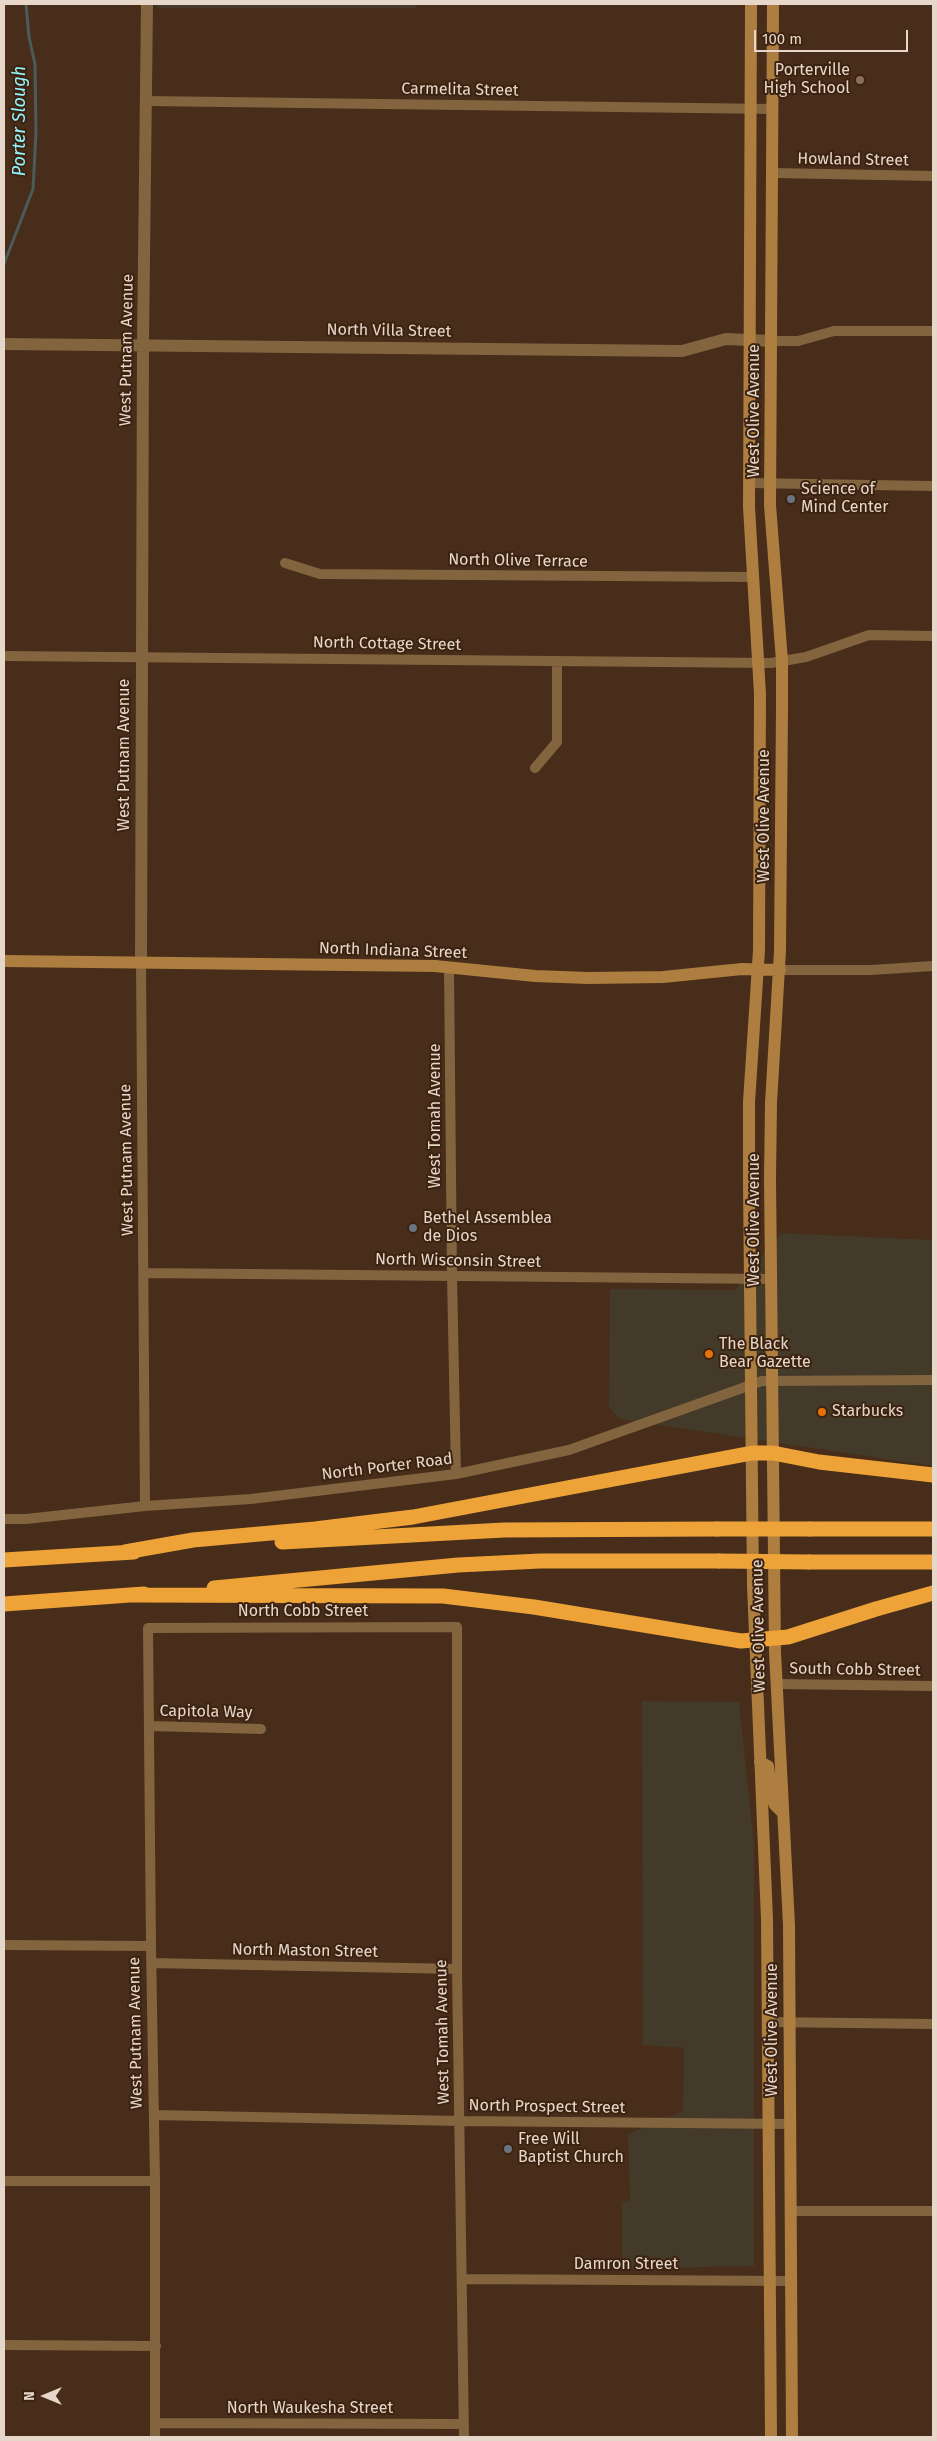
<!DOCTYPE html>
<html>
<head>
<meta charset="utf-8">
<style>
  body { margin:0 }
  #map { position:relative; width:937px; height:2441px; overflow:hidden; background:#472d1a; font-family:"Fira Sans",sans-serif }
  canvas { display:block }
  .frame { position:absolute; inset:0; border:5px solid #e7d6ca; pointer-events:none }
  .north { position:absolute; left:20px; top:2371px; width:50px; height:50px; -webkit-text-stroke:4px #3c2310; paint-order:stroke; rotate:270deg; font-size:14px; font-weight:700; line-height:20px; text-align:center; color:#e7d6ca }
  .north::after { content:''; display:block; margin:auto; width:18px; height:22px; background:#e7d6ca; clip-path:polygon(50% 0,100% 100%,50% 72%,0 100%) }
  .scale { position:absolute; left:754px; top:30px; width:154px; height:22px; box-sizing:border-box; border:2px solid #e7d6ca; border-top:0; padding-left:6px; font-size:15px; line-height:18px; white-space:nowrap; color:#e7d6ca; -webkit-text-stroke:4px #3c2310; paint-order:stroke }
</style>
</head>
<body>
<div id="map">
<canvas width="937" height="2441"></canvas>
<div class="frame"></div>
<div class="north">N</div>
<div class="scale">100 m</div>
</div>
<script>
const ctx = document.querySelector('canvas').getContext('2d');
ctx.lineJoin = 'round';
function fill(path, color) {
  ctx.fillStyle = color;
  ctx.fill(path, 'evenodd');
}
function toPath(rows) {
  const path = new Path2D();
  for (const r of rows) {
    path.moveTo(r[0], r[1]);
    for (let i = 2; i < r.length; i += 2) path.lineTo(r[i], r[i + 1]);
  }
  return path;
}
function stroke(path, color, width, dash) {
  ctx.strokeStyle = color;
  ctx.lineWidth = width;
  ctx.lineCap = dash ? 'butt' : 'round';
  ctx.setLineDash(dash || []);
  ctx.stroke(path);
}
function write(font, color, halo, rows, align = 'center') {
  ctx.font = font + ' "Fira Sans",sans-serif';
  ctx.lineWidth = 4;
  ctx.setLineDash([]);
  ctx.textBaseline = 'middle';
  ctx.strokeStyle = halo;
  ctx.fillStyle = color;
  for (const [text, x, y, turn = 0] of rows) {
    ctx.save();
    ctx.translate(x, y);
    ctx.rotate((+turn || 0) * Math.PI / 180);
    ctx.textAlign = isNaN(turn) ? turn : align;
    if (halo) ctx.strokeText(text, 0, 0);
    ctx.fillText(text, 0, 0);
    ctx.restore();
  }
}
fill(toPath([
  [781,1233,933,1240,933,1466,619,1419,609,1407,610,1289,735,1290],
  [642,1701,739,1702,754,1845,754,2266,622,2269,622,2202,630,2200,628,2134,683,2111,684,2048,643,2045]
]), '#433a29');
fill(toPath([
  [157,4,416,4,416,8,157,8]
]), '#45392a');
stroke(toPath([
  [4,264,33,189,36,132,35,64,29,37,26,4]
]), '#4c5a59', 3);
stroke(toPath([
  [146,101,773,109],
  [773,173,933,176],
  [772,341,798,341,834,331,933,331],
  [749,483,933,486],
  [285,563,320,574,753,577],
  [4,656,771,663,806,657,869,635,933,636],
  [535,768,557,742,557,661],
  [141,962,145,1506],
  [449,967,452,1276,456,1474],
  [780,970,871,970,933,966],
  [144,1273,772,1279],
  [4,1519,26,1519,145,1506,251,1499,456,1474,569,1450,762,1381,933,1380],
  [776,1684,933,1686],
  [150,1726,261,1729],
  [4,1945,151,1946],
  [151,1963,457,1969],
  [768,2022,933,2024],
  [154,2115,460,2121,789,2124],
  [4,2181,155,2181],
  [790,2211,933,2211],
  [462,2279,790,2281],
  [4,2345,156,2346],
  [155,2423,464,2424],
  [155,2437,155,2181,151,1946,148,1628,457,1627,457,1969,464,2437]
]), '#82643f', 10);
stroke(toPath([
  [4,344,682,351,726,339,772,341],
  [141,962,143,344,147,4]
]), '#82643f', 12);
stroke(toPath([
  [751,4,749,507,760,694,759,950,749,1102,749,1184,753,1586,767,1919,771,2437],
  [773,4,770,505,782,661,782,708,780,951,771,1103,770,1178,775,1652,789,1925,792,2437],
  [4,961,435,966,535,976,588,978,663,977,742,969,780,970],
  [760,1762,768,1766,773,1800,775,1805,783,1813]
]), '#ad7e3f', 12);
stroke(toPath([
  [810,1529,933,1529],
  [282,1542,504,1530,717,1529],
  [125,1552,193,1540,315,1529,413,1517,752,1453,773,1453,819,1462,933,1475],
  [4,1560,134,1552],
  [809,1562,933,1562],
  [214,1588,458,1565,540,1561,719,1561],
  [135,1595,443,1596,534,1607,741,1641,788,1637,876,1609,933,1593],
  [4,1604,144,1594]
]), '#eda338', 15);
stroke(toPath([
  [717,1529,810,1529],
  [719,1561,809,1562]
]), '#eda338', 15);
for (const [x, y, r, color] of [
  [860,80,5,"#8d6e63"],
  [791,499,5,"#6b7280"],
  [413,1228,5,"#6b7280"],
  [709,1354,5,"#e8710a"],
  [822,1412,5,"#e8710a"],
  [508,2149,5,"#6b7280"]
]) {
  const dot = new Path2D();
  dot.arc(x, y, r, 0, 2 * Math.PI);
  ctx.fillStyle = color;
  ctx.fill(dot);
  stroke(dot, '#3c2310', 2);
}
write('16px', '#e7d6ca', '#3c2310', [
  ["Porterville",850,71,"right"],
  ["High School",850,89,"right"],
  ["Science of",801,490],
  ["Mind Center",801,508],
  ["Bethel Assemblea",423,1219],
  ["de Dios",423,1237],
  ["The Black",719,1345],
  ["Bear Gazette",719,1363],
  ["Starbucks",832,1412],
  ["Free Will",518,2140],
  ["Baptist Church",518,2158]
], 'left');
write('16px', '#e7d6ca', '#3c2310', [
  ["Carmelita Street",460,90,1],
  ["Howland Street",853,160,1],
  ["North Villa Street",389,331,1],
  ["West Putnam Avenue",127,350,-89],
  ["West Olive Avenue",755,411,-90],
  ["North Olive Terrace",518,561,1],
  ["North Cottage Street",387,644,1],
  ["West Putnam Avenue",125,755,-90],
  ["West Olive Avenue",765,816,-90],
  ["North Indiana Street",393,951,2],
  ["West Tomah Avenue",436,1116,-90],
  ["West Putnam Avenue",127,1160,-91],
  ["West Olive Avenue",755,1220,-90],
  ["North Wisconsin Street",458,1261,1],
  ["North Porter Road",387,1467,-7],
  ["North Cobb Street",303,1612],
  ["West Olive Avenue",759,1626,-91],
  ["South Cobb Street",855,1670,1],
  ["Capitola Way",206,1712,1],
  ["North Maston Street",305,1951,1],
  ["West Olive Avenue",773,2030,-90],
  ["West Tomah Avenue",443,2032,-91],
  ["West Putnam Avenue",136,2033,-91],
  ["North Prospect Street",547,2107,1],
  ["Damron Street",626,2265],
  ["North Waukesha Street",310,2409]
]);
write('italic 18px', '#93f4fe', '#3c2310', [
  ["Porter Slough",20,121,-90]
]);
</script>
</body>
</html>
